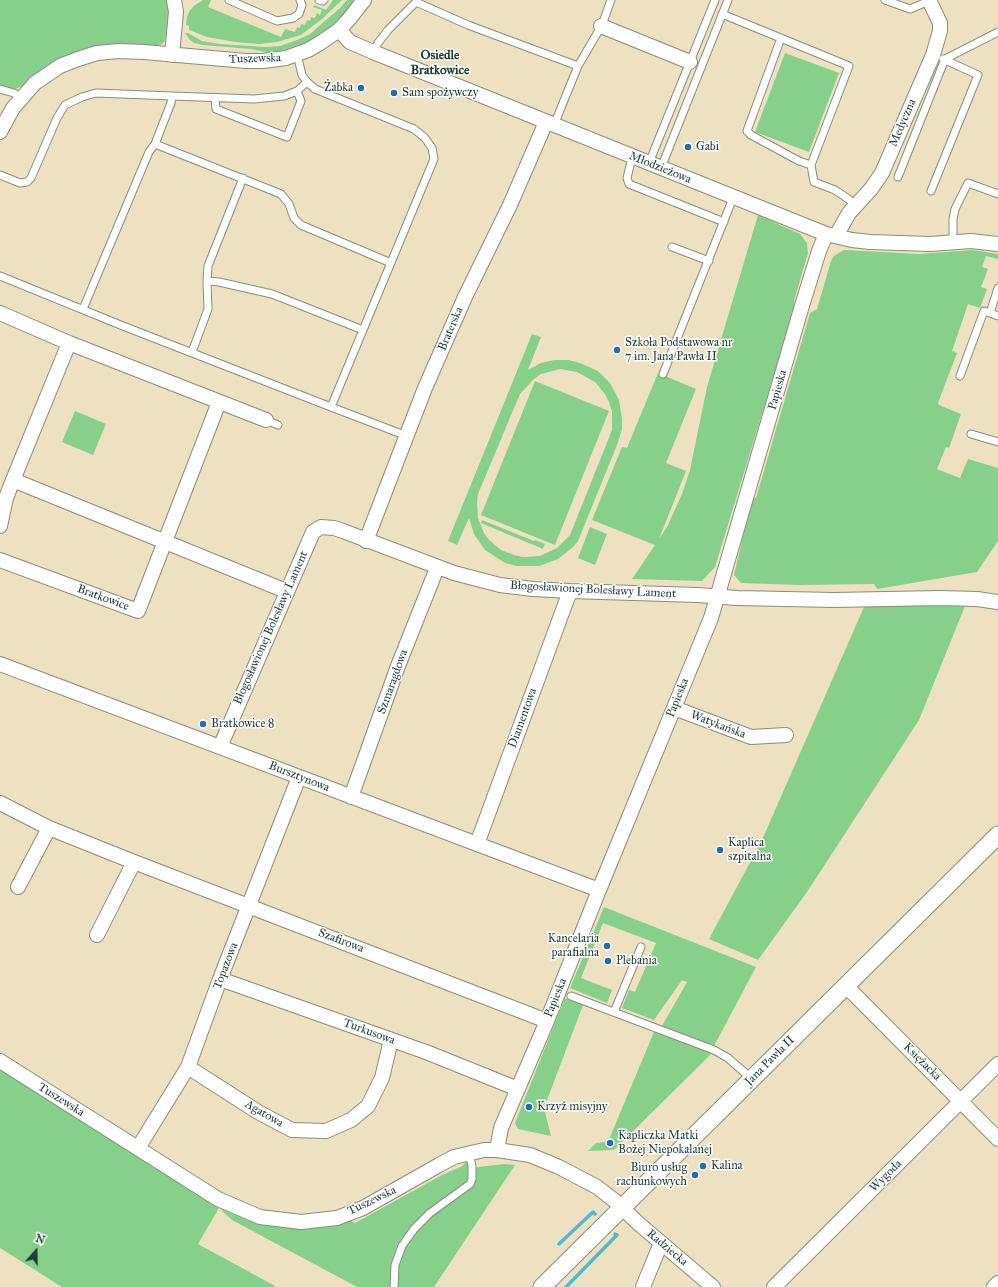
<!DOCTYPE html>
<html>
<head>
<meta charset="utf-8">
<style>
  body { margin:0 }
  #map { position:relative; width:998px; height:1287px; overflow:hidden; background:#ede1c1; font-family:"IM FELL Great Primer",serif }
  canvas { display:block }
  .north { position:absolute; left:16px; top:1231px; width:40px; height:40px; -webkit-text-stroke:3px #fff; paint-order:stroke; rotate:20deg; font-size:11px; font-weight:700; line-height:16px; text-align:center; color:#1f3d34 }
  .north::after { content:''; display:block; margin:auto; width:14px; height:18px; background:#1f3d34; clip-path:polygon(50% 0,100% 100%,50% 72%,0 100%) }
</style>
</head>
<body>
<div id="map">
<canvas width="998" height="1287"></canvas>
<div class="north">N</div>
</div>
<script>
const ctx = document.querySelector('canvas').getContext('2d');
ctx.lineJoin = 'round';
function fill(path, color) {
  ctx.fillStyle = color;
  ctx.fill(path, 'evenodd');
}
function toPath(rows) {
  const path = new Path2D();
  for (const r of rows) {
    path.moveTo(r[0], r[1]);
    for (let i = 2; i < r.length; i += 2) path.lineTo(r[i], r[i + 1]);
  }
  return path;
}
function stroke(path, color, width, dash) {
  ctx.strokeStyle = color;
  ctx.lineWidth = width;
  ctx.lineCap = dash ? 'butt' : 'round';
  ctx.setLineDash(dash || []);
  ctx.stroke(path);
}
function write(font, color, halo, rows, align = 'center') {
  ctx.font = font + ' "IM FELL Great Primer",serif';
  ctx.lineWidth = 3;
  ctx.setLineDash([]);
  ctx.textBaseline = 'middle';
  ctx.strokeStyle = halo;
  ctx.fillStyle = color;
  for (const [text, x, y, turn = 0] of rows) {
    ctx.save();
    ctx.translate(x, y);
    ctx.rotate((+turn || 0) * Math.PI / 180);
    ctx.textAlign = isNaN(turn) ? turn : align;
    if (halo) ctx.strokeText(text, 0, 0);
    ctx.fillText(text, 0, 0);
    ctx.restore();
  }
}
fill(toPath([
  [0,0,166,0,169,13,165,41,162,44,157,46,126,44,100,46,75,52,50,64,39,72,23,86,15,89,0,85],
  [203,0,211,0,208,7,281,37,285,29,295,32,297,27,300,28,301,24,305,25,307,20,310,21,311,17,315,18,317,13,320,15,322,10,313,7,314,5,326,10,333,0,342,0,322,19,301,35,277,42,259,44,235,42,207,37,189,30,189,26,186,25,187,17,190,10,195,5],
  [347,0,355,0,343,15,329,28,310,41,281,51,270,53,251,49,203,45,194,43,190,40,185,33,188,33,202,41,220,44,265,47,280,46,297,40,310,34,340,8],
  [785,53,839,73,809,152,755,132],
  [758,215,800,234,807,243,808,253,794,301,796,303,715,567,702,581,632,579,655,545,592,520,622,447,627,448,658,373,696,389,666,463,686,471,659,539,667,527,682,494,690,470,707,387],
  [844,250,919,254,973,250,998,254,998,259,986,256,982,267,988,269,981,287,987,289,980,308,968,304,952,351,957,353,938,403,939,405,961,414,949,448,946,447,937,469,960,478,968,459,998,468,998,541,977,572,877,589,874,584,799,585,741,583,734,575,752,498,756,498,810,313,817,309,831,261,834,256],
  [532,334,541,337,528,370,541,363,554,360,569,360,580,363,598,371,610,383,619,400,622,419,622,429,617,445,578,541,573,547,558,559,539,566,517,566,505,563,485,550,474,534,469,518,457,545,448,541],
  [560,369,577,372,595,382,605,394,609,402,612,411,612,430,570,535,557,548,540,556,523,557,514,555,501,550,489,540,484,533,478,518,477,502,478,494,520,394,534,379,541,374],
  [535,381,609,411,555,545,481,515],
  [75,411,106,424,93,455,62,442],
  [482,520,534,541,535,540,545,544,543,549,481,523],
  [590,527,607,534,595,565,578,558],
  [925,604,965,606,919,720,807,892,758,960,709,939,762,840,864,607],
  [604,907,756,967,714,1046,662,1026,687,982,682,980,654,1020,622,1008,629,990,635,992,656,943,603,923,581,978,612,990,607,1003,570,988],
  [565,998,583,1005,544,1108,551,1136,518,1129,515,1123],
  [654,1032,712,1053,614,1150,588,1151,596,1143,604,1142,610,1137],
  [0,1069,218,1208,247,1220,273,1226,300,1229,328,1227,349,1220,355,1223,442,1175,462,1166,467,1161,470,1168,504,1164,515,1165,434,1287,357,1287,232,1220,219,1208,198,1244,275,1286,274,1287,62,1287,0,1248]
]), '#87d08b');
stroke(toPath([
  [559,1244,593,1212,595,1214],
  [566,1287,617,1235,615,1234]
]), '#52b9d0', 3.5);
const service = toPath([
  [229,0,277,21,293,18,299,14,302,5,300,0],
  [319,0,323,1,324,0],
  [885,0,910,9,929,1],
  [722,14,849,66,811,165,814,182,835,190,857,205],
  [781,38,747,131,751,135,799,161,811,165],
  [373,52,378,43,388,30,416,2,468,25,578,66,554,125],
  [578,66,602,25,611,0],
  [307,82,297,91,284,96,254,99,172,96,171,103,155,144,281,194,289,204,294,218,301,225,391,263],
  [0,89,14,93,20,98],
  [215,98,216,109,287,137,301,101,297,91],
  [632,157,627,178,629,184,724,222],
  [649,163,715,0],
  [661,168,728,0],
  [0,175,20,183,27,182,31,178,57,118,65,105,82,97,96,93,172,96],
  [898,177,945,59,998,32],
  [931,191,978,75,943,59],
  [953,243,953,219,955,209,968,183,998,194],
  [672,247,709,261],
  [0,276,123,326,331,407,434,159,432,148,425,138,414,129,315,89,307,82,302,75,297,54],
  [207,281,219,282,272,294,363,330],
  [998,288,990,313,998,316],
  [83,309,149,152,155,144],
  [192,352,208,309,207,281,208,266,243,178],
  [663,374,733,198],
  [960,376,984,311,990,313],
  [331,407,407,436],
  [266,420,278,425],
  [971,434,998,442],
  [571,996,714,1050,728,1058,752,1079],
  [614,1012,641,947],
  [394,1287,395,1265,402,1246,414,1229,430,1213,470,1184,472,1179,472,1166,469,1153]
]);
const minor = toPath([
  [601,26,690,62],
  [339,30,350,42,373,52,826,234,852,240,870,242,930,244,971,241,998,244],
  [172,55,176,12,174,0],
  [0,132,13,108,35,83,60,66,78,59,97,53,119,51,144,52,246,61,263,61,286,58,308,50,320,43,339,30,350,18,364,0],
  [836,236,849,213,871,189,882,173,933,55,940,31,940,23,929,0],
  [0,313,69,343,266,420],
  [13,480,286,591],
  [0,526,6,498,13,480,69,343],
  [366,541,425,388,465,297,510,205,546,122],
  [0,560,138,611,219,402],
  [0,664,599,890],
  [674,708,751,737,786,735],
  [220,747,313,532,321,527,334,528,343,531,454,573,500,585,533,589,570,591,698,595,737,598,834,600,940,598,977,599,998,602],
  [351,797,398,666,437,568],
  [0,803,49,828,134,862,547,1021],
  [477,844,570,591],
  [18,887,49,828],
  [97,935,134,862],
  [220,979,426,1052,518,1089],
  [846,986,998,1139],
  [0,1061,218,1199,260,1217,301,1222,337,1218,363,1208,439,1165,454,1157,484,1150,497,1150,530,1155,559,1167,597,1187,615,1201,639,1224,713,1287],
  [188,1067,258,1112,292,1130,326,1131,351,1120,368,1106,382,1078,391,1040],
  [138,1148,188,1067,220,979,299,777],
  [497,1150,501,1128,547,1021,599,890,711,618,801,309,819,251,826,234],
  [643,1287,661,1243],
  [774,1287,998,1064],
  [994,1287,998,1283]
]);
const tertiary = toPath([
  [542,1287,998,835]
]);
stroke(service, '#868f7a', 9);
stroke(minor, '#868f7a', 16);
stroke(tertiary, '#868f7a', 19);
stroke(service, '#fff', 7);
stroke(minor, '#fff', 14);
stroke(tertiary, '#fff', 17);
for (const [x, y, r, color] of [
  [361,88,4,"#1f6fb2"],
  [394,93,4,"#1f6fb2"],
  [688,147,4,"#1f6fb2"],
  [617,350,4,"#1f6fb2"],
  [203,724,4,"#1f6fb2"],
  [720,850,4,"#1f6fb2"],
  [607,946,4,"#1f6fb2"],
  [608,961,4,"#1f6fb2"],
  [529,1107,4,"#1f6fb2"],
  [610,1143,4,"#1f6fb2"],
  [703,1166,4,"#1f6fb2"],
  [695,1175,4,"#1f6fb2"]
]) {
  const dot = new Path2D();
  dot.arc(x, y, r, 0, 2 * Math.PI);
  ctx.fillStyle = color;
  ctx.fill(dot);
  stroke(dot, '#fff', 1.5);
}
write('12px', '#1f3d34', '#fff', [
  ["Tuszewska",255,59,-2],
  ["Medyczna",903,123,-67],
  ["Młodzieżowa",660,168,22],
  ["Braterska",451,329,-67],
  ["Papieska",778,390,-74],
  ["Błogosławionej Bolesławy Lament",593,590,3],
  ["Bratkowice",103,598,20],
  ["Błogosławionej Bolesławy Lament",271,628,-66],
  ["Szmaragdowa",393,682,-70],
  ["Papieska",678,698,-68],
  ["Diamentowa",523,718,-70],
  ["Watykańska",718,725,21],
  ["Bursztynowa",299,777,21],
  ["Szafirowa",341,941,21],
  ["Topazowa",226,966,-69],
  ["Papieska",556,998,-68],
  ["Turkusowa",369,1032,20],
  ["Jana Pawła II",770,1061,-45],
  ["Księżacka",922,1062,45],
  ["Tuszewska",61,1100,32],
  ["Agatowa",264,1114,30],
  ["Wygoda",886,1176,-45],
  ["Tuszewska",372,1201,-26],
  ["Radziecka",667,1248,40]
]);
write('12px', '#1f3d34', '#fff', [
  ["Żabka",353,88,"right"],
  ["Sam spożywczy",402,93],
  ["Gabi",696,147],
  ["Szkoła Podstawowa nr",625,343],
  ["7 im. Jana Pawła II",625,357],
  ["Bratkowice 8",211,724],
  ["Kaplica",728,843],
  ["szpitalna",728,857],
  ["Kancelaria",599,939,"right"],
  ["parafialna",599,953,"right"],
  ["Plebania",616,961],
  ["Krzyż misyjny",537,1107],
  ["Kapliczka Matki",618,1136],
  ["Bożej Niepokalanej",618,1150],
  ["Kalina",711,1166],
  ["Biuro usług",687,1168,"right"],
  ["rachunkowych",687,1182,"right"]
], 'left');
write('bold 13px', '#1f3d34', '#fff', [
  ["Osiedle",440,56],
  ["Bratkowice",440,71]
]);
</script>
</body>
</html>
